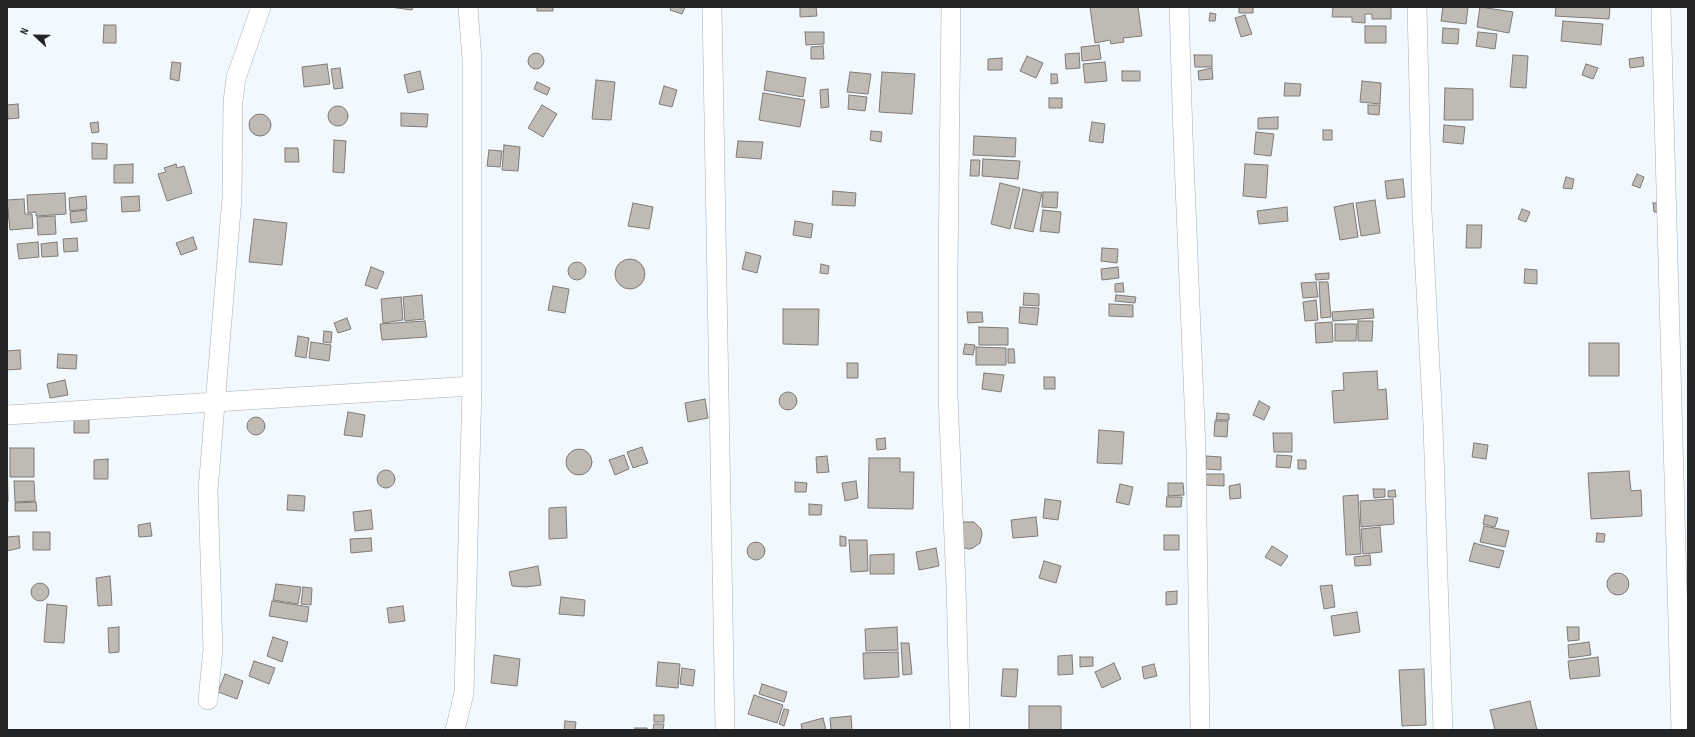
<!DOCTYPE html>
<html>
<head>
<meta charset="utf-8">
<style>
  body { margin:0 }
  #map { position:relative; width:1695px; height:737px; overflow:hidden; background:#f2f9fe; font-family:"Sofia Sans Condensed",sans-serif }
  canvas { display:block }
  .frame { position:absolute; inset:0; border:8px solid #222426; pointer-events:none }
  .north { position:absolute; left:16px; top:16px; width:40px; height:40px; -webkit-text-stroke:3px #f2f9fe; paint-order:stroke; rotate:292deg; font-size:11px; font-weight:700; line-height:16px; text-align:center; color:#222426 }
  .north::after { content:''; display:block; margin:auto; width:14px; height:18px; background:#222426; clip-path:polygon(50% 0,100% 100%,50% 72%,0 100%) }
</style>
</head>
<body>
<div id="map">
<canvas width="1695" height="737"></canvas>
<div class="frame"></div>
<div class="north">N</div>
</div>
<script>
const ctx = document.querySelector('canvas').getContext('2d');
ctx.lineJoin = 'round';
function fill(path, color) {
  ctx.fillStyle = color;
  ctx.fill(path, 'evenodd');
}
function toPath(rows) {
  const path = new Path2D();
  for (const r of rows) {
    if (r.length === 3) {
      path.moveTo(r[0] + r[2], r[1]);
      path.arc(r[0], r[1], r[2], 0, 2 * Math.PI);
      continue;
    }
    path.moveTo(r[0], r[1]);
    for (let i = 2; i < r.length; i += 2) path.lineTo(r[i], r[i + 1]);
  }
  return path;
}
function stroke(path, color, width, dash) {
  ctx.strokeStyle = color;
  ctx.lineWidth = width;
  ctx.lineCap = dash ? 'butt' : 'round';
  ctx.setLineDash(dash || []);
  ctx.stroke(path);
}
const building = toPath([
  [390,7,413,7,412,10,390,7],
  [537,7,553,7,553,11,537,11,537,7],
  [671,7,685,7,682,14,670,10,671,7],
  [800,7,816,7,817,16,800,17,800,7],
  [1090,7,1138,7,1142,36,1123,38,1124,42,1111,44,1110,40,1095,43,1090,7],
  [1239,7,1253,7,1253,13,1239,13,1239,7],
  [1333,7,1391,7,1391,19,1372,19,1372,14,1365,14,1365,23,1352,22,1352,17,1332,17,1333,7],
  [1443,7,1468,7,1466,24,1441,21,1443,7],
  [1480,7,1513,12,1509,33,1477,27,1480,7],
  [1556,7,1610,7,1609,19,1555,16,1556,7],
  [1210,13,1216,14,1215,21,1209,21,1210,13],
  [1245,15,1252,34,1241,37,1235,18,1245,15],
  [1563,21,1603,24,1601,45,1561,41,1563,21],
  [104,25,116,25,116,43,103,43,104,25],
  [1365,26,1386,26,1386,43,1365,43,1365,26],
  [1443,28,1459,29,1458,44,1442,43,1443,28],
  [805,32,824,32,824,44,806,45,805,32],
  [1478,32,1497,34,1495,49,1476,46,1478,32],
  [1099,45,1101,59,1082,61,1081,47,1099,45],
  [823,46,824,59,811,59,811,47,823,46],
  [1079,53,1080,68,1066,69,1065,54,1079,53],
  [536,61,8],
  [1194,55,1212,55,1212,67,1195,67,1194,55],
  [1513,55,1528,56,1526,88,1510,87,1513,55],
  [1027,56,1043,63,1036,78,1020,71,1027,56],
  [1643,57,1644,66,1630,68,1629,59,1643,57],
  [1002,58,1002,70,988,70,988,59,1002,58],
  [172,62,181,63,179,81,170,79,172,62],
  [1105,62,1107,81,1085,83,1083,64,1105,62],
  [327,64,330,84,304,87,302,67,327,64],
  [1586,64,1598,68,1593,79,1582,75,1586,64],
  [340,68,343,88,334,89,331,69,340,68],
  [1212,68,1213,79,1199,80,1198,71,1212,68],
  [420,71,424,89,408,93,404,75,420,71],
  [767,71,806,78,803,97,764,90,767,71],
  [1122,71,1140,71,1140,81,1122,81,1122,71],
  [850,72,871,74,868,94,847,92,850,72],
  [882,72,915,74,912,114,879,112,882,72],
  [1051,74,1057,74,1058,83,1051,84,1051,74],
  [596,80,615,82,611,120,592,119,596,80],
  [1362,81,1381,83,1380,104,1360,102,1362,81],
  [537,82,550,88,547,95,534,89,537,82],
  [1285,83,1301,84,1300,96,1284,96,1285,83],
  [664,86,677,90,672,107,659,104,664,86],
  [1445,88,1473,89,1473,120,1444,120,1445,88],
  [828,89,829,107,821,108,820,90,828,89],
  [763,93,805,100,800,127,759,120,763,93],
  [849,95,867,97,865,111,848,109,849,95],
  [1049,98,1062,98,1062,108,1049,108,1049,98],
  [18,104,19,118,8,119,7,105,18,104],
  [542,105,557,114,543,137,528,128,542,105],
  [1368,105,1380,105,1379,115,1368,114,1368,105],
  [338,116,10],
  [401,113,428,114,427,127,401,126,401,113],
  [260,125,11],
  [1278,117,1278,129,1258,129,1258,118,1278,117],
  [98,122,99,132,92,133,90,123,98,122],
  [1092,122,1105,124,1103,143,1089,141,1092,122],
  [1444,125,1465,127,1463,144,1443,142,1444,125],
  [1323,130,1332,130,1332,140,1323,140,1323,130],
  [871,131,882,132,881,142,870,140,871,131],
  [1256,132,1274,134,1271,156,1254,154,1256,132],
  [974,136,1016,138,1015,157,973,155,974,136],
  [334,140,346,141,344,173,333,172,334,140],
  [738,141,763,142,761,159,736,157,738,141],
  [92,143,107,144,107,159,92,159,92,143],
  [504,145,520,147,518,171,502,170,504,145],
  [285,148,298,148,299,162,285,162,285,148],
  [489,150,502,151,500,167,487,166,489,150],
  [983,159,1020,161,1018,179,982,176,983,159],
  [971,160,980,160,979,176,970,176,971,160],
  [133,164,133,183,114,183,114,165,133,164],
  [176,164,177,168,184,166,192,193,167,201,158,174,166,172,164,168,176,164],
  [1245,164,1268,165,1266,198,1243,196,1245,164],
  [1637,174,1644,177,1640,188,1632,185,1637,174],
  [1566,177,1574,179,1572,189,1563,188,1566,177],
  [1403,179,1405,197,1387,199,1385,181,1403,179],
  [1000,183,1020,188,1010,229,991,224,1000,183],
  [1023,189,1042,193,1033,232,1014,228,1023,189],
  [833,191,856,193,855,206,832,205,833,191],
  [1043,192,1058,192,1057,208,1042,207,1043,192],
  [65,193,66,214,36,216,36,212,28,213,27,195,65,193],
  [86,196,87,209,70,211,69,198,86,196],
  [139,196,140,211,122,212,121,197,139,196],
  [24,199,25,214,32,214,33,228,10,230,7,200,24,199],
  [1375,200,1380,233,1361,236,1356,203,1375,200],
  [633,203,653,207,649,229,628,226,633,203],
  [1353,203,1358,237,1340,240,1334,207,1353,203],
  [1653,203,1663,203,1663,212,1654,212,1653,203],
  [1287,207,1288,221,1259,224,1257,211,1287,207],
  [1522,209,1530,212,1526,222,1518,219,1522,209],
  [86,210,87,221,71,223,70,212,86,210],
  [1043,210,1061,212,1059,233,1040,231,1043,210],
  [55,216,56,234,38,235,37,217,55,216],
  [254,219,287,223,282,265,249,262,254,219],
  [795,221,813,224,811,238,793,235,795,221],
  [1467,225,1482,225,1481,248,1466,248,1467,225],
  [193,237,197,249,181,255,176,243,193,237],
  [77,238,78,251,64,252,63,239,77,238],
  [38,242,39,257,19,259,17,244,38,242],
  [57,242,58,256,42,257,41,244,57,242],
  [1102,248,1118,249,1117,263,1101,261,1102,248],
  [746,252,761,256,757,273,742,269,746,252],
  [630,274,15],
  [577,271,9],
  [821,264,829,266,828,274,820,273,821,264],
  [371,267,384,272,377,289,365,285,371,267],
  [1118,267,1119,278,1102,280,1101,269,1118,267],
  [1525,269,1537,270,1537,284,1524,283,1525,269],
  [1329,273,1329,279,1316,280,1315,274,1329,273],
  [1316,282,1318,297,1303,298,1301,283,1316,282],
  [1319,282,1328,282,1331,317,1321,318,1319,282],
  [1123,283,1124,292,1115,292,1115,284,1123,283],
  [553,286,569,289,565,313,548,310,553,286],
  [1024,293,1039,294,1039,306,1023,305,1024,293],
  [422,295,424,319,405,321,403,297,422,295],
  [1116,295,1136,297,1135,303,1115,301,1116,295],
  [401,297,403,320,383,323,381,299,401,297],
  [1316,300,1318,320,1305,321,1303,302,1316,300],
  [1109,304,1133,305,1133,317,1109,316,1109,304],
  [1020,307,1039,308,1037,325,1019,323,1020,307],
  [783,309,819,309,818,345,783,344,783,309],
  [1373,309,1374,318,1333,321,1332,312,1373,309],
  [967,312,982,312,983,322,968,323,967,312],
  [347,318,351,329,338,333,334,323,347,318],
  [425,321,427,337,382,340,380,324,425,321],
  [1358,321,1373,321,1372,341,1358,341,1358,321],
  [1332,322,1333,342,1316,343,1315,323,1332,322],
  [1335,324,1357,324,1356,341,1335,341,1335,324],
  [979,327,1008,328,1008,345,979,345,979,327],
  [324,331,332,332,331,343,323,342,324,331],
  [298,336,309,338,306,358,295,356,298,336],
  [311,342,331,345,329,361,309,358,311,342],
  [1589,343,1619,343,1619,376,1589,376,1589,343],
  [965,344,975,345,973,355,963,354,965,344],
  [976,347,1006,348,1006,365,976,365,976,347],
  [1008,349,1014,349,1015,363,1008,363,1008,349],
  [20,350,21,369,7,370,7,351,20,350],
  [58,354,77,355,76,369,57,368,58,354],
  [847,363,858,363,858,378,847,378,847,363],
  [1377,371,1378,390,1386,389,1388,419,1334,423,1332,391,1344,390,1343,373,1377,371],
  [984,373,1004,375,1001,392,982,389,984,373],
  [1044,377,1055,377,1055,389,1044,389,1044,377],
  [65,380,68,395,50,398,47,384,65,380],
  [788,401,9],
  [705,399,708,418,688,422,685,403,705,399],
  [1259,401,1270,407,1264,420,1253,415,1259,401],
  [348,412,365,415,362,437,344,435,348,412],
  [1217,413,1229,414,1229,420,1216,420,1217,413],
  [256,426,9],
  [74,419,89,419,89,433,74,433,74,419],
  [1215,421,1228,421,1227,437,1214,436,1215,421],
  [1099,430,1124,432,1122,464,1097,463,1099,430],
  [1273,433,1292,433,1292,452,1274,452,1273,433],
  [885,438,886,449,877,450,876,439,885,438],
  [1474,443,1488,445,1486,459,1472,457,1474,443],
  [642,447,648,463,633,468,627,452,642,447],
  [10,448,34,448,34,477,10,477,10,448],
  [579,462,13],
  [7,451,8,502,7,502,7,451],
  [624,455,629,469,615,475,609,460,624,455],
  [1277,455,1292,456,1290,468,1276,467,1277,455],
  [827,456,829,472,817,473,816,457,827,456],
  [1206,456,1221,457,1221,470,1206,469,1206,456],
  [869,458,900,458,900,472,914,472,913,509,868,508,869,458],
  [108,459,108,479,94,479,94,460,108,459],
  [1298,460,1306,460,1306,469,1298,469,1298,460],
  [386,479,9],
  [1629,471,1631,491,1641,490,1642,516,1591,519,1588,473,1629,471],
  [1205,474,1224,474,1224,486,1205,485,1205,474],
  [14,481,34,481,35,501,15,502,14,481],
  [856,481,858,498,845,501,842,483,856,481],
  [795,482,807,483,806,492,795,492,795,482],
  [1168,483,1183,483,1184,495,1168,496,1168,483],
  [1120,484,1133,487,1129,505,1116,502,1120,484],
  [1240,484,1241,498,1230,499,1229,486,1240,484],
  [1373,489,1385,489,1385,497,1374,498,1373,489],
  [1395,490,1396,497,1388,497,1388,491,1395,490],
  [288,495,305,496,304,511,287,510,288,495],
  [1358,495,1361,554,1346,555,1343,496,1358,495],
  [1167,497,1182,497,1181,507,1166,507,1167,497],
  [1045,499,1061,501,1058,520,1043,518,1045,499],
  [1393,499,1394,524,1361,527,1360,501,1393,499],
  [36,502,37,511,15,511,15,503,36,502],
  [809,504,822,505,821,515,809,515,809,504],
  [566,507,567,538,549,539,549,508,566,507],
  [371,510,373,529,355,531,353,512,371,510],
  [1485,515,1498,518,1495,527,1483,524,1485,515],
  [1036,517,1038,536,1013,538,1011,520,1036,517],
  [964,522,974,522,981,529,982,534,980,543,973,548,969,549,961,547,960,524,964,522],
  [150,523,152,536,139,537,138,525,150,523],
  [1484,526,1509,531,1505,547,1480,542,1484,526],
  [1380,527,1382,552,1363,554,1361,529,1380,527],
  [33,532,50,532,50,550,33,550,33,532],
  [1597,533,1605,534,1604,542,1596,542,1597,533],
  [1164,535,1179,535,1179,550,1164,550,1164,535],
  [19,536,20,548,7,551,7,537,19,536],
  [840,536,846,537,846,546,840,546,840,536],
  [371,538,372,551,351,553,350,539,371,538],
  [849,540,867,540,868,571,851,572,849,540],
  [756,551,9],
  [1474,543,1504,551,1499,568,1469,561,1474,543],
  [1272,546,1288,556,1281,566,1265,557,1272,546],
  [936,548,939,566,919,570,916,552,936,548],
  [894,554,894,574,870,574,870,555,894,554],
  [1370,555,1371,565,1355,566,1354,557,1370,555],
  [1044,561,1061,566,1056,583,1039,578,1044,561],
  [538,566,541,585,526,587,512,586,509,572,538,566],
  [1618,584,11],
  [110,576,112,605,98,606,96,578,110,576],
  [40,592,9],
  [276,584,301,587,298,604,273,600,276,584],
  [1332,585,1335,607,1324,609,1320,586,1332,585],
  [303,587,312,588,311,605,301,604,303,587],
  [1177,591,1177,604,1166,605,1166,592,1177,591],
  [561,597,585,600,584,616,559,614,561,597],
  [272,601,309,607,307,622,269,616,272,601],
  [47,604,67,606,64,643,44,642,47,604],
  [403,606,405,621,389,623,387,608,403,606],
  [1357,612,1360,632,1334,636,1331,616,1357,612],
  [119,627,119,652,109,653,108,628,119,627],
  [897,627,898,650,866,651,865,629,897,627],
  [1567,627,1579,627,1579,640,1568,641,1567,627],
  [273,637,288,642,282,662,267,656,273,637],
  [1589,642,1591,655,1569,658,1568,645,1589,642],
  [901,643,909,643,912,674,903,675,901,643],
  [898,652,899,677,864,679,863,653,898,652],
  [494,655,520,659,517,686,491,683,494,655],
  [1072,655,1073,674,1058,675,1058,656,1072,655],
  [1080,657,1093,657,1093,666,1080,667,1080,657],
  [1598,657,1600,676,1570,679,1568,661,1598,657],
  [254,661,275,668,269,684,249,676,254,661],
  [658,662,680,664,678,688,656,686,658,662],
  [1114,663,1121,679,1102,688,1095,672,1114,663],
  [1154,664,1157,676,1144,679,1142,667,1154,664],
  [682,668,695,670,693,686,680,684,682,668],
  [1003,669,1018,669,1016,697,1001,696,1003,669],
  [1424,669,1426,725,1402,726,1399,670,1424,669],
  [225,674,243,681,237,699,218,692,225,674],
  [762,684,787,692,784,702,759,694,762,684],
  [754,695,783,705,777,723,748,714,754,695],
  [1530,701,1537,730,1495,730,1490,710,1530,701],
  [1029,706,1061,706,1061,730,1029,730,1029,706],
  [784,709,789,710,784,726,779,724,784,709],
  [654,715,664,715,664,722,654,722,654,715],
  [851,716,852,730,831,730,830,718,851,716],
  [823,718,826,730,802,730,801,724,823,718],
  [565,721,576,722,575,730,564,730,565,721],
  [654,724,664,724,663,730,653,730,654,724],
  [635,728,647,728,647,730,635,730,635,728]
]);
fill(building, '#c0bab5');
stroke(building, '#7f7a75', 1);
const minor = toPath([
  [712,7,725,730],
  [951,7,948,272,948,395,956,586,960,730],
  [1179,7,1183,136,1196,450,1200,730],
  [1417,7,1422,211,1433,425,1443,730],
  [1661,7,1681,730],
  [7,415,472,386],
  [208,700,213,649,208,490,232,198,233,101,236,78,261,7],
  [455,730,464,693,472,386,472,59,468,7]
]);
stroke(minor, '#a8aeb4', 20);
stroke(minor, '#fff', 19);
</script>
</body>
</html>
